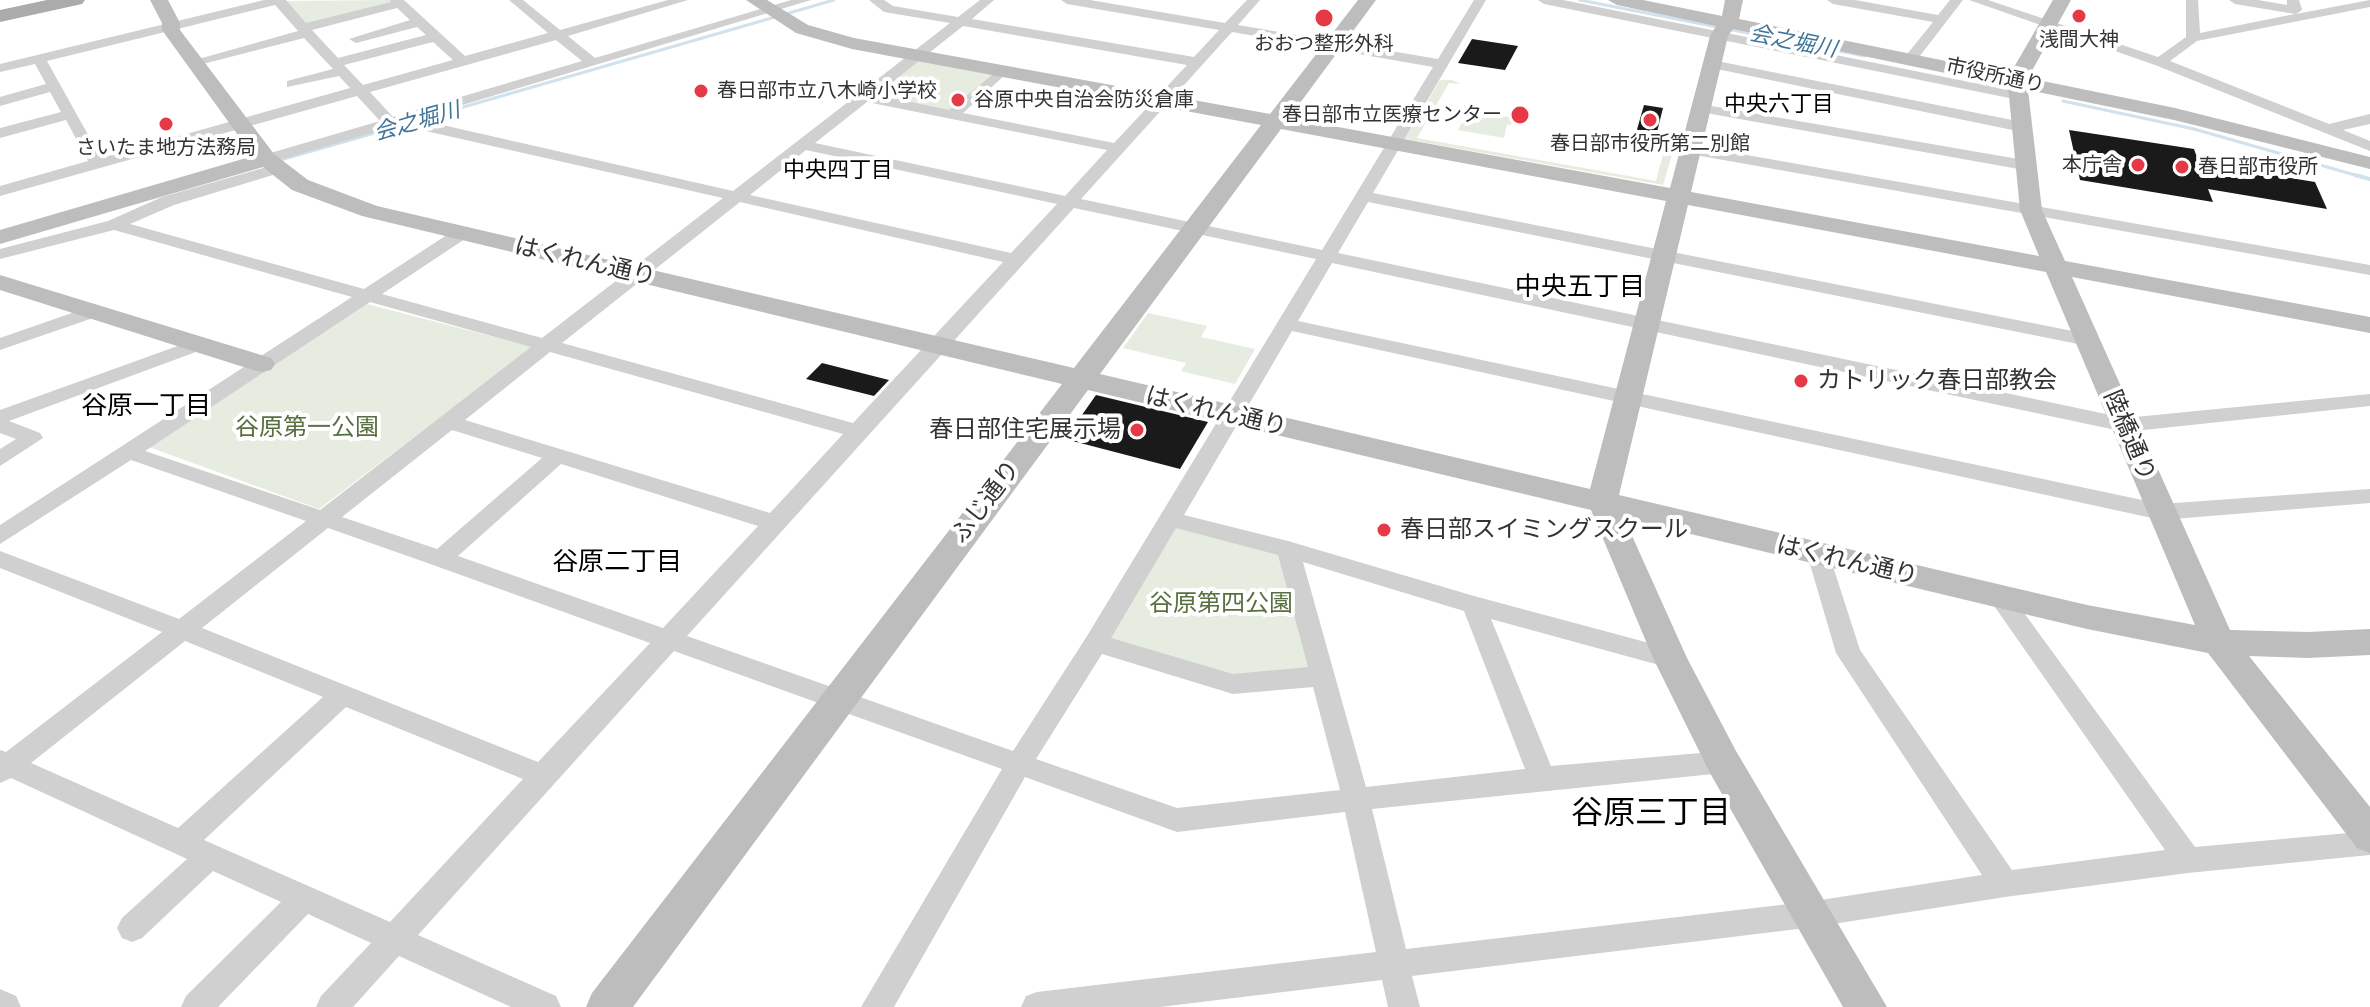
<!DOCTYPE html>
<html>
<head>
<meta charset="utf-8">
<style>
  body { margin:0 }
  canvas { display:block; background:#fff }
</style>
</head>
<body>
<canvas width="2370" height="1007"></canvas>
<script>
const ctx = document.querySelector('canvas').getContext('2d');
ctx.lineJoin = 'round';
function fill(path, color) {
  ctx.fillStyle = color;
  ctx.fill(path, 'evenodd');
}
function toPath(rows) {
  const path = new Path2D();
  for (const r of rows) {
    path.moveTo(r[0], r[1]);
    for (let i = 2; i < r.length; i += 2) path.lineTo(r[i], r[i + 1]);
  }
  return path;
}
function stroke(path, color, width, dash) {
  ctx.strokeStyle = color;
  ctx.lineWidth = width;
  ctx.lineCap = dash ? 'butt' : 'round';
  ctx.setLineDash(dash || []);
  ctx.stroke(path);
}
function write(font, color, halo, rows, align = 'center') {
  ctx.font = font + ' "PT Sans","Noto Sans JP",sans-serif';
  ctx.lineWidth = 8;
  ctx.setLineDash([]);
  ctx.textBaseline = 'middle';
  ctx.strokeStyle = halo;
  ctx.fillStyle = color;
  for (const [text, x, y, turn = 0] of rows) {
    ctx.save();
    ctx.translate(x, y);
    ctx.rotate((+turn || 0) * Math.PI / 180);
    ctx.textAlign = isNaN(turn) ? turn : align;
    if (halo) ctx.strokeText(text, 0, 0);
    ctx.fillText(text, 0, 0);
    ctx.restore();
  }
}
fill(toPath([
  [390,0,394,4,308,25,285,1],
  [918,61,992,74,948,111,874,96],
  [1440,80,1452,80,1461,84,1449,83,1417,138,1656,181,1665,147,1674,148,1663,185,1405,139],
  [1468,110,1514,118,1511,125,1507,124,1504,138,1458,130],
  [367,304,533,347,319,509,149,447],
  [1148,313,1207,326,1201,337,1255,349,1235,384,1181,371,1186,363,1123,348],
  [1174,525,1284,552,1316,671,1232,676,1106,638]
]), '#e6ecdf');
stroke(toPath([
  [1580,0,1865,56],
  [2063,101,2194,129,2362,177],
  [415,121,834,0],
  [277,161,406,124]
]), '#cfe2ee', 3);
stroke(toPath([
  [2355,175,2370,179]
]), '#cfe2ee', 4);
fill(toPath([
  [1472,39,1518,46,1505,70,1458,63],
  [1644,105,1663,108,1656,136,1636,133],
  [2069,130,2194,149,2199,163,2315,182,2327,209,2208,189,2213,202,2080,180],
  [822,363,889,380,874,396,806,379],
  [1096,395,1208,422,1180,469,1065,439]
]), '#1a1a1a');
fill(toPath([
  [264,0,286,0,306,23,391,2,390,0,404,0,465,56,548,33,509,0,523,0,560,30,668,0,688,0,568,36,595,58,791,0,811,0,416,119,733,191,950,23,884,12,869,0,884,0,893,6,958,17,980,0,994,0,972,19,1194,57,1219,30,1067,4,1061,0,1090,0,1225,23,1247,0,1260,0,1238,25,1438,59,1474,0,1486,0,1373,193,2088,334,2098,340,2088,346,1368,202,1338,253,2125,418,2370,394,2370,406,2125,432,1332,263,1298,321,2161,504,2370,489,2370,503,2161,520,1292,331,1184,515,1288,541,1474,596,1679,651,1682,658,1679,665,1670,668,1491,619,1551,766,1723,751,1732,754,1736,762,1732,770,1723,773,1372,809,1406,949,1814,901,1982,875,1836,653,1807,554,1810,548,1818,546,1826,548,1829,554,1860,650,2012,870,2165,850,1992,603,1988,597,1992,591,2000,588,2008,591,2195,847,2370,831,2370,855,2188,873,2005,897,1814,927,1412,976,1420,1007,1388,1007,1382,980,1160,1007,1021,1007,1026,996,1037,992,1376,952,1345,812,1177,832,1025,777,894,1007,861,1007,1002,769,674,651,418,935,556,996,561,1007,511,1007,399,956,353,1007,316,1007,321,996,371,943,308,914,218,1007,181,1007,186,996,281,902,213,871,142,938,132,942,122,938,117,928,122,918,187,859,11,778,0,783,0,750,6,752,162,632,0,568,0,551,179,619,306,521,131,460,0,544,0,525,352,297,114,230,0,259,0,249,108,221,162,197,277,164,283,166,283,172,174,205,130,224,364,289,456,229,468,229,471,233,468,237,382,294,542,338,723,198,399,125,266,164,258,159,260,156,380,121,357,96,0,196,0,186,88,161,66,120,0,138,0,128,61,112,50,92,0,106,0,97,46,84,35,64,0,72,0,64,264,0],
  [275,5,298,31,188,62,195,66,304,38,333,69,287,81,287,87,339,76,350,88,101,158,47,61,275,5],
  [397,8,410,20,349,39,356,43,417,27,426,35,338,58,312,30,397,8],
  [963,26,1187,65,1114,143,963,113,1005,75,1007,72,1000,68,949,110,876,95,963,26],
  [1232,32,1433,67,1322,250,1081,199,1232,32],
  [556,40,582,61,393,117,370,92,556,40],
  [433,42,453,60,363,85,344,65,433,42],
  [867,102,1107,150,1065,196,815,143,867,102],
  [806,150,1057,204,1011,253,750,195,806,150],
  [740,202,1003,262,853,423,562,343,740,202],
  [1074,208,1316,259,1087,636,1013,751,687,636,1074,208],
  [370,302,531,347,320,510,145,451,370,302],
  [550,352,843,434,770,513,465,420,550,352],
  [452,430,542,458,437,549,342,517,452,430],
  [561,464,758,526,663,628,458,556,561,464],
  [328,528,433,565,650,643,538,762,202,628,328,528],
  [1176,528,1278,555,1308,667,1233,674,1111,638,1176,528],
  [1303,562,1464,611,1525,769,1366,787,1303,562],
  [185,641,323,697,178,828,31,763,185,641],
  [1102,654,1233,694,1313,687,1340,790,1177,808,1036,759,1102,654],
  [346,707,523,779,390,922,204,840,346,707],
  [1538,0,1563,0,2019,92,2026,96,2019,100,1544,4,1538,0],
  [1827,0,1855,0,1938,15,1950,0,1963,0,1916,61,1911,62,1904,58,1933,22,1833,4,1827,0],
  [1969,0,1988,0,2158,57,2186,37,2186,0,2198,0,2200,33,2295,14,2235,4,2229,0,2258,0,2287,5,2287,0,2299,0,2302,10,2296,14,2370,0,2370,7,2197,41,2170,61,2329,124,2370,114,2370,124,2343,130,2370,141,2370,151,2155,65,1969,0],
  [1712,60,2022,122,2030,127,2022,132,1707,67,1705,64,1712,60],
  [1700,104,2024,160,2032,165,2024,170,1695,111,1695,105,1700,104],
  [1690,145,2370,265,2370,275,1684,153,1684,147,1690,145],
  [92,306,99,308,101,312,99,316,0,350,0,338,92,306],
  [197,339,207,345,204,349,9,421,40,433,43,438,0,466,0,449,16,439,0,433,0,410,197,339],
  [0,989,16,996,21,1007,0,1007,0,989]
]), '#d0d0d0');
fill(toPath([
  [150,0,168,0,180,23,180,30,274,154,308,180,377,206,1074,368,1261,125,852,49,796,33,746,0,767,0,808,25,854,38,1270,114,1358,0,1376,0,1289,118,1670,188,1710,36,1716,26,1617,5,1608,0,1643,0,1722,16,1725,0,1743,0,1739,19,2010,74,2053,0,2071,0,2028,78,2175,108,2370,157,2370,169,2174,120,2028,90,2042,210,2065,261,2370,317,2370,333,2072,277,2230,630,2308,632,2370,629,2370,655,2308,658,2249,656,2370,807,2370,853,2357,848,2208,653,2087,629,1624,518,1687,658,1736,751,1887,1007,1843,1007,1710,773,1653,658,1591,510,1088,390,633,1007,586,1007,592,993,1062,384,362,216,292,190,263,167,0,244,0,230,253,156,162,30,162,23,150,0],
  [1733,29,2008,86,2020,210,2039,256,1691,192,1728,36,1733,29],
  [1281,129,1666,201,1590,489,1100,374,1281,129],
  [1688,205,2046,272,2195,625,2087,605,1619,495,1688,205],
  [0,275,271,358,275,364,271,370,262,372,253,370,0,290,0,275]
]), '#bdbdbd');
fill(toPath([
  [47,0,85,0,82,4,0,22,0,10,47,0]
]), '#ababab');
for (const [x, y, r, color] of [
  [2079,16,8,"#e63946"],
  [1324,18,10,"#e63946"],
  [701,91,8,"#e63946"],
  [958,100,8,"#e63946"],
  [1520,115,10,"#e63946"],
  [1650,120,8,"#e63946"],
  [166,124,8,"#e63946"],
  [2138,165,8,"#e63946"],
  [2182,167,8,"#e63946"],
  [1801,381,8,"#e63946"],
  [1137,430,8,"#e63946"],
  [1384,530,8,"#e63946"]
]) {
  const dot = new Path2D();
  dot.arc(x, y, r, 0, 2 * Math.PI);
  ctx.fillStyle = color;
  ctx.fill(dot);
  stroke(dot, '#fff', 3);
}
write('20px', '#333', '#fff', [
  ["浅間大神",2079,40],
  ["おおつ整形外科",1324,44],
  ["春日部市立八木崎小学校",717,91,"left"],
  ["谷原中央自治会防災倉庫",974,100,"left"],
  ["春日部市立医療センター",1502,115,"right"],
  ["春日部市役所第二別館",1650,144],
  ["さいたま地方法務局",166,148],
  ["本庁舎",2122,165,"right"],
  ["春日部市役所",2198,167,"left"]
]);
write('20px', '#333', '#fff', [
  ["市役所通り",1995,76,12]
]);
write('italic 22px', '#3f7597', '#fff', [
  ["会之堀川",1793,42,11],
  ["会之堀川",417,122,-16]
]);
write('22px', '#000', '#fff', [
  ["中央六丁目",1779,105],
  ["中央四丁目",838,171]
]);
write('24px', '#333', '#fff', [
  ["はくれん通り",585,262,13],
  ["はくれん通り",1216,412,13],
  ["陸橋通り",2129,436,67],
  ["ふじ通り",986,502,-53],
  ["はくれん通り",1847,561,13]
]);
write('24px', '#333', '#fff', [
  ["カトリック春日部教会",1817,381],
  ["春日部住宅展示場",1121,430,"right"],
  ["春日部スイミングスクール",1400,530]
], 'left');
write('24px', '#56703f', '#fff', [
  ["谷原第一公園",307,428],
  ["谷原第四公園",1221,604]
]);
write('26px', '#000', '#fff', [
  ["中央五丁目",1580,288],
  ["谷原一丁目",146,407],
  ["谷原二丁目",617,563]
]);
write('32px', '#000', '#fff', [
  ["谷原三丁目",1651,814]
]);
</script>
</body>
</html>
